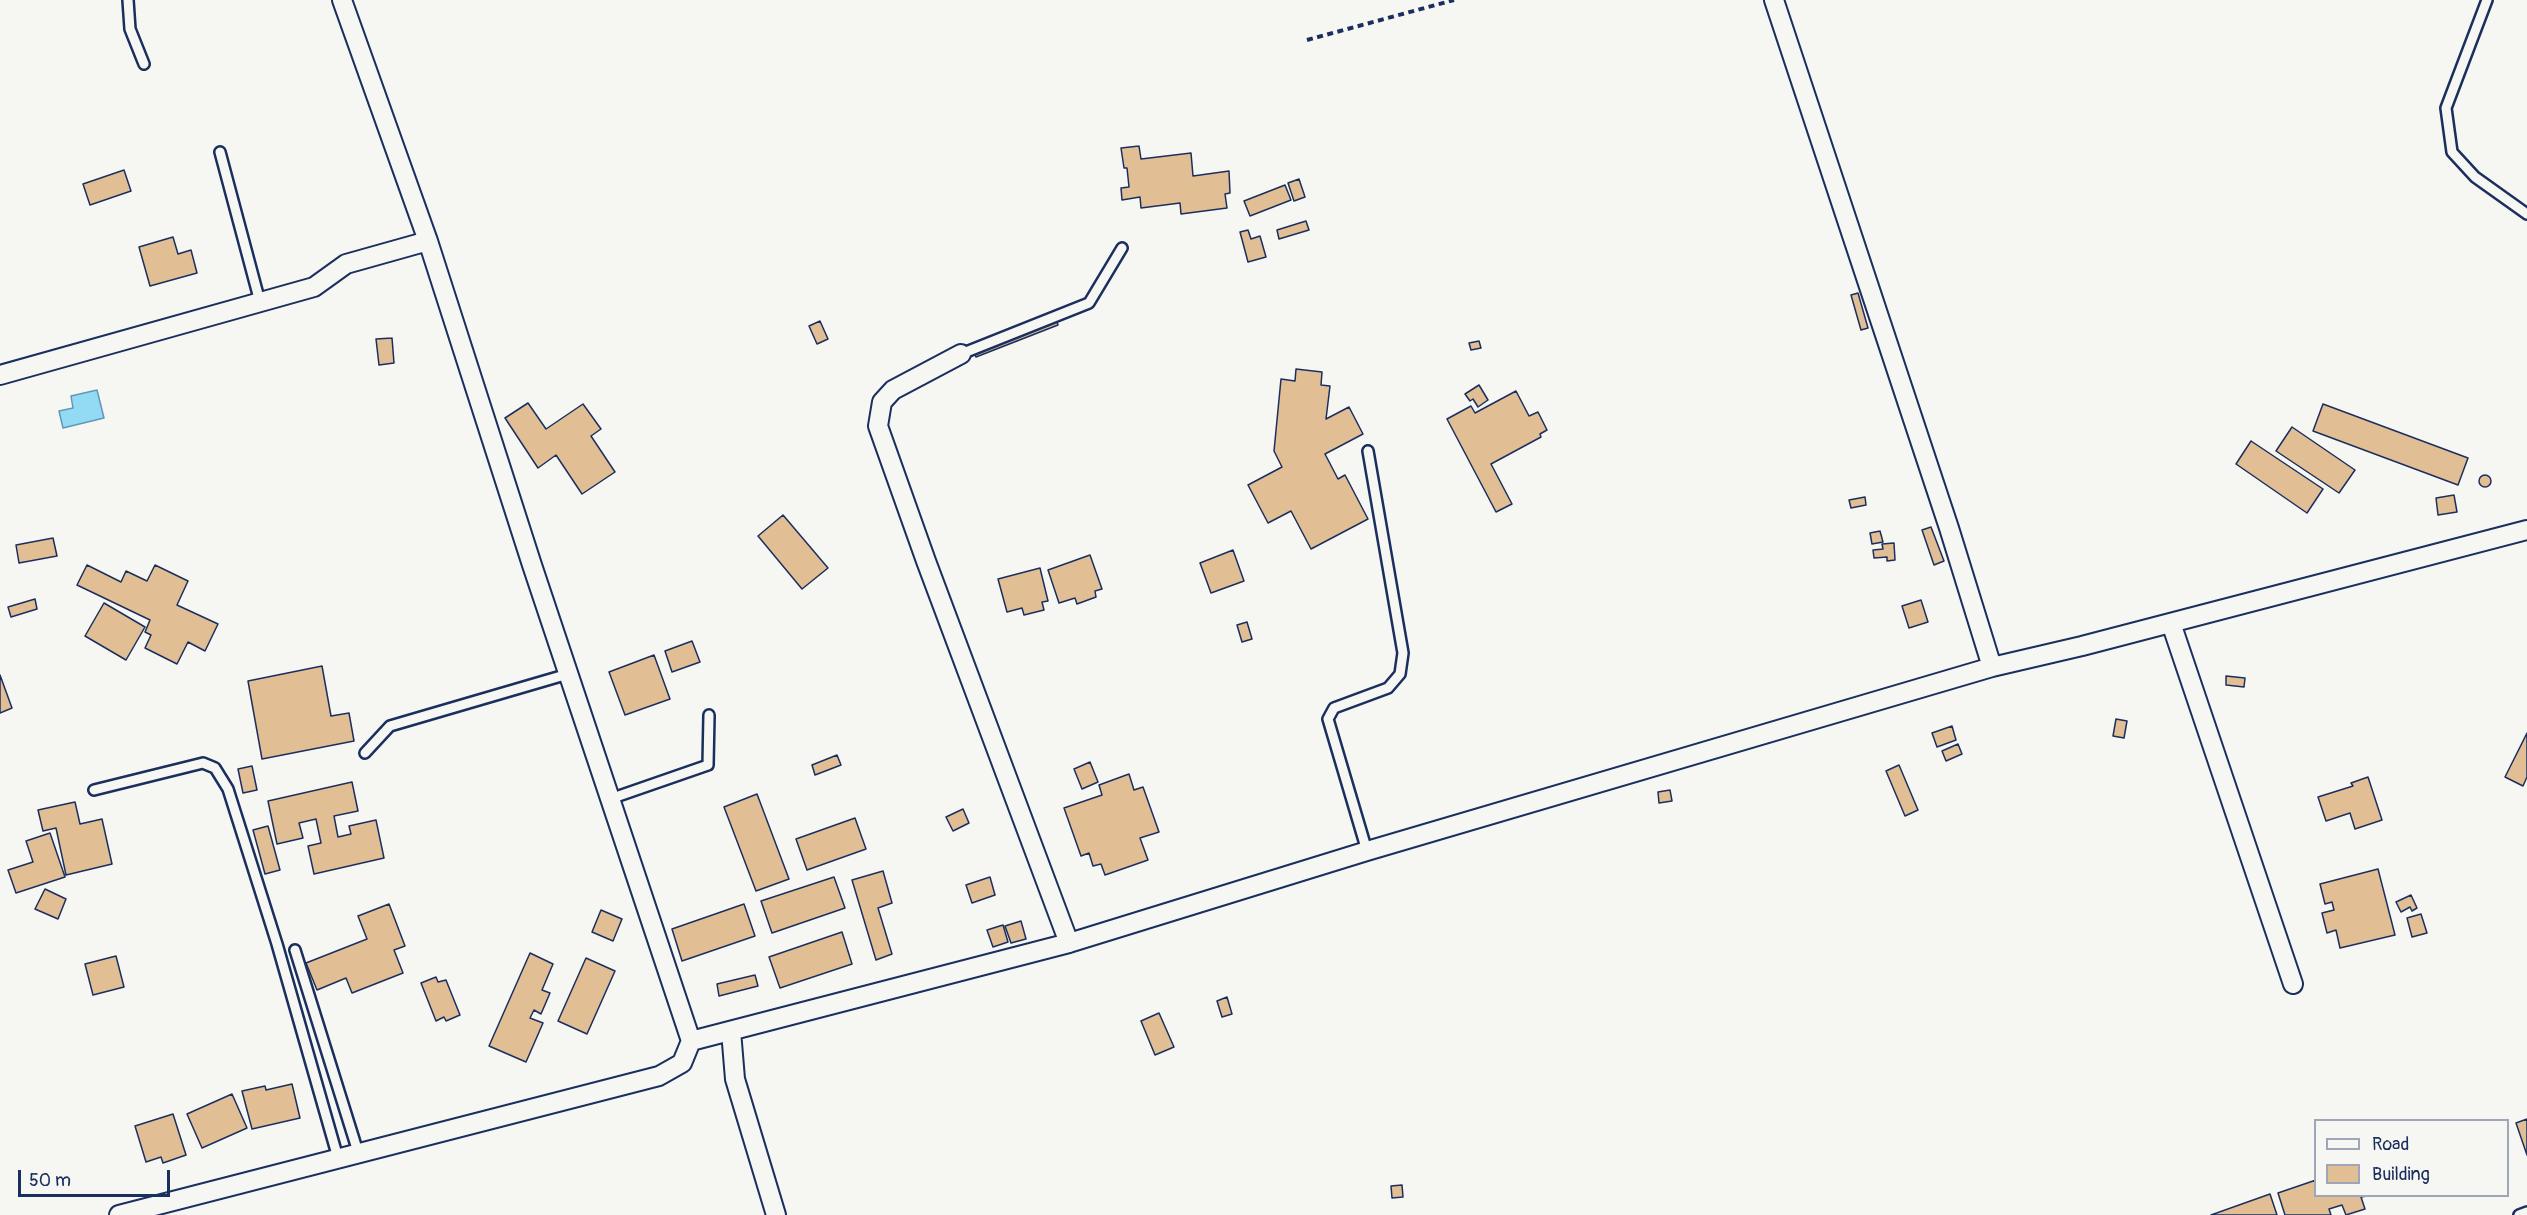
<!DOCTYPE html>
<html>
<head>
<meta charset="utf-8">
<style>
  body { margin:0 }
  #map { position:relative; width:2527px; height:1215px; overflow:hidden; background:#f6f6f2; font-family:Pangolin,sans-serif }
  canvas { display:block }
  .legend { position:absolute; left:2314px; top:1119px; width:195px; height:78px; box-sizing:border-box; background:#f6f6f2; border:2px solid #9ea6b7; margin:0; padding:8px 10px; list-style:none; font-size:18px; color:#1b2f5e }
  .legend li { display:flex; align-items:center; gap:12px; height:30px }
  .legend b { width:30px; border:2px solid #9ea6b7 }
  .scale { position:absolute; left:18px; top:1170px; width:152px; height:27px; box-sizing:border-box; border:3px solid #1b2f5e; border-top:0; padding-left:8px; font-size:18px; line-height:21px; white-space:nowrap; color:#1b2f5e; -webkit-text-stroke:4px #f6f6f2; paint-order:stroke }
</style>
</head>
<body>
<div id="map">
<canvas width="2527" height="1215"></canvas>
<ul class="legend">
<li><b style="height:8px;background:#f6f6f2"></b>Road</li>
<li><b style="height:16px;background:#e1be93"></b>Building</li>
</ul>
<div class="scale">50 m</div>
</div>
<script>
const ctx = document.querySelector('canvas').getContext('2d');
ctx.lineJoin = 'round';
function fill(path, color) {
  ctx.fillStyle = color;
  ctx.fill(path, 'evenodd');
}
function toPath(rows) {
  const path = new Path2D();
  for (const r of rows) {
    if (r.length === 3) {
      path.moveTo(r[0] + r[2], r[1]);
      path.arc(r[0], r[1], r[2], 0, 2 * Math.PI);
      continue;
    }
    path.moveTo(r[0], r[1]);
    for (let i = 2; i < r.length; i += 2) path.lineTo(r[i], r[i + 1]);
  }
  return path;
}
function stroke(path, color, width, dash) {
  ctx.strokeStyle = color;
  ctx.lineWidth = width;
  ctx.lineCap = dash ? 'butt' : 'round';
  ctx.setLineDash(dash || []);
  ctx.stroke(path);
}
const water = toPath([
  [97,390,104,418,63,428,59,411,73,408,71,396,97,390]
]);
fill(water, '#93dbf5');
stroke(water, '#6396b9', 1.5);
const building = toPath([
  [1139,146,1141,159,1191,153,1193,176,1229,171,1230,193,1225,194,1227,208,1181,214,1180,203,1141,208,1140,197,1122,200,1121,188,1129,187,1127,168,1124,168,1121,148,1139,146],
  [124,170,131,191,90,205,83,184,124,170],
  [1299,179,1305,197,1294,201,1288,183,1299,179],
  [1285,185,1291,200,1250,216,1244,201,1285,185],
  [1306,221,1309,230,1279,239,1277,230,1306,221],
  [1248,230,1251,239,1260,236,1266,257,1248,262,1240,232,1248,230],
  [173,237,178,254,191,250,197,273,150,286,139,247,173,237],
  [1858,293,1868,328,1861,330,1851,295,1858,293],
  [1054,313,1058,325,976,357,971,344,1054,313],
  [820,321,828,339,817,344,809,326,820,321],
  [392,338,394,363,379,365,376,339,392,338],
  [1479,341,1481,348,1471,350,1469,343,1479,341],
  [1296,369,1322,372,1321,385,1330,386,1326,419,1349,407,1363,434,1325,454,1338,479,1345,475,1368,519,1311,549,1291,511,1268,523,1248,485,1282,467,1274,451,1281,379,1295,381,1296,369],
  [1479,385,1488,400,1478,407,1473,399,1470,401,1465,394,1479,385],
  [1516,391,1529,416,1538,412,1547,430,1540,434,1541,437,1491,464,1512,504,1496,512,1447,419,1471,406,1475,413,1516,391],
  [528,403,546,429,583,404,601,429,591,436,615,472,582,494,556,455,538,468,505,418,528,403],
  [2323,404,2468,458,2458,485,2313,431,2323,404],
  [2292,427,2355,470,2339,493,2276,451,2292,427],
  [2251,441,2323,489,2307,513,2236,464,2251,441],
  [2485,481,6],
  [2454,495,2457,512,2438,515,2436,498,2454,495],
  [1865,497,1866,505,1851,508,1849,500,1865,497],
  [783,515,828,568,802,589,758,536,783,515],
  [1931,527,1944,561,1934,565,1922,530,1931,527],
  [1880,531,1883,542,1872,544,1870,533,1880,531],
  [53,538,57,556,19,563,16,545,53,538],
  [1894,543,1895,560,1887,561,1887,557,1874,558,1873,550,1883,549,1882,544,1894,543],
  [1233,550,1244,581,1211,593,1200,563,1233,550],
  [1090,555,1102,589,1095,591,1096,597,1077,604,1075,598,1059,603,1048,570,1090,555],
  [87,565,121,582,126,571,147,581,155,565,188,581,177,605,218,624,205,651,188,642,177,664,145,648,151,635,145,632,150,620,77,585,87,565],
  [1040,568,1048,601,1042,602,1044,610,1024,615,1022,608,1007,612,998,579,1040,568],
  [35,599,37,609,11,617,8,607,35,599],
  [1921,600,1928,622,1909,628,1902,606,1921,600],
  [104,603,145,627,126,660,85,636,104,603],
  [1247,622,1252,639,1242,642,1237,625,1247,622],
  [692,641,700,662,672,672,665,651,692,641],
  [654,655,670,699,625,715,609,672,654,655],
  [322,666,331,716,349,713,354,741,262,759,248,681,322,666],
  [0,675,12,708,0,713,0,675],
  [2226,676,2245,678,2244,687,2226,685,2226,676],
  [2116,719,2127,721,2124,738,2113,736,2116,719],
  [1952,726,1956,740,1937,747,1932,733,1952,726],
  [2527,733,2527,777,2523,786,2505,777,2527,733],
  [1958,744,1962,754,1946,761,1942,751,1958,744],
  [837,755,841,765,815,775,812,765,837,755],
  [1090,762,1098,782,1082,789,1074,769,1090,762],
  [1899,765,1918,810,1905,816,1886,771,1899,765],
  [252,766,257,790,243,793,238,769,252,766],
  [1129,774,1134,790,1143,787,1159,832,1140,838,1148,860,1105,875,1101,864,1093,866,1089,853,1081,856,1064,808,1102,795,1099,785,1129,774],
  [2368,777,2382,820,2355,829,2350,813,2326,821,2318,797,2353,786,2351,783,2368,777],
  [352,782,358,811,334,816,338,837,351,834,349,826,376,820,384,858,314,874,308,846,321,843,316,819,299,823,303,838,277,844,268,801,352,782],
  [1670,790,1672,801,1659,803,1658,792,1670,790],
  [757,794,789,879,756,891,724,807,757,794],
  [75,802,80,824,102,819,112,864,66,875,56,828,43,831,38,810,75,802],
  [963,809,969,823,953,831,946,817,963,809],
  [855,818,866,849,807,870,796,839,855,818],
  [268,826,280,870,265,874,253,830,268,826],
  [50,833,65,877,16,893,8,870,33,862,26,841,50,833],
  [2378,869,2395,935,2340,948,2336,930,2327,933,2322,913,2334,910,2332,902,2325,904,2320,884,2378,869],
  [883,871,892,903,878,908,892,954,876,960,852,880,883,871],
  [834,877,845,908,772,933,761,901,834,877],
  [990,877,995,895,972,903,966,885,990,877],
  [45,889,66,899,58,919,35,909,45,889],
  [2411,895,2417,908,2412,911,2410,907,2401,912,2396,902,2411,895],
  [389,904,405,946,394,950,403,973,352,993,346,978,317,990,306,963,367,939,358,916,389,904],
  [744,904,755,936,682,961,672,929,744,904],
  [601,910,622,919,613,941,592,932,601,910],
  [2421,914,2427,933,2412,937,2407,918,2421,914],
  [1021,921,1026,939,1011,943,1005,926,1021,921],
  [1003,925,1008,942,993,947,987,930,1003,925],
  [842,932,852,964,780,988,769,957,842,932],
  [530,953,553,964,542,990,550,993,541,1014,534,1010,530,1018,543,1023,526,1062,489,1046,530,953],
  [116,956,124,987,93,995,85,964,116,956],
  [586,958,615,971,587,1034,558,1021,586,958],
  [755,975,758,986,719,996,717,984,755,975],
  [436,977,438,982,446,980,460,1015,446,1021,444,1017,436,1021,421,983,436,977],
  [1227,997,1232,1014,1222,1017,1217,1001,1227,997],
  [1159,1013,1174,1047,1155,1055,1141,1021,1159,1013],
  [292,1084,300,1118,252,1129,242,1091,265,1086,266,1090,292,1084],
  [232,1094,247,1128,202,1148,187,1114,232,1094],
  [173,1114,186,1155,163,1163,161,1157,146,1162,135,1126,173,1114],
  [2527,1119,2527,1155,2516,1123,2527,1119],
  [2316,1180,2316,1196,2367,1196,2361,1197,2365,1209,2346,1215,2342,1205,2329,1209,2331,1215,2285,1215,2278,1193,2316,1180],
  [1402,1185,1403,1197,1392,1198,1391,1186,1402,1185],
  [2270,1194,2277,1215,2211,1215,2270,1194]
]);
fill(building, '#e1be93');
stroke(building, '#1b2f5e', 1.5);
const service = toPath([
  [128,0,130,29,144,64],
  [2487,0,2446,108,2452,152,2475,177,2527,214],
  [220,152,260,302],
  [961,354,1089,303,1122,248],
  [365,753,390,726,568,674],
  [94,790,203,763,215,768,228,789,277,944,338,1158],
  [610,799,708,765,709,715],
  [1367,851,1328,719,1334,708,1388,688,1400,674,1403,653,1368,451],
  [295,950,358,1152],
  [2519,1215,2527,1212]
]);
const minor = toPath([
  [1774,0,1949,528,1992,667],
  [961,354,893,390,882,402,878,426,926,561,1069,943],
  [0,375,314,287,346,264,428,241],
  [2171,623,2293,984],
  [731,1031,735,1079,776,1215],
  [691,1041,1069,943,1367,851,1992,667,2082,646,2527,530],
  [119,1215,659,1076,682,1063,691,1041,532,565,428,241,342,0]
]);
stroke(service, '#1b2f5e', 14);
stroke(minor, '#1b2f5e', 22);
stroke(toPath([
  [1307,40,1454,0]
]), '#1b2f5e', 4, [6, 4.5]);
stroke(service, '#f6f6f2', 9);
stroke(minor, '#f6f6f2', 18);
</script>
</body>
</html>
